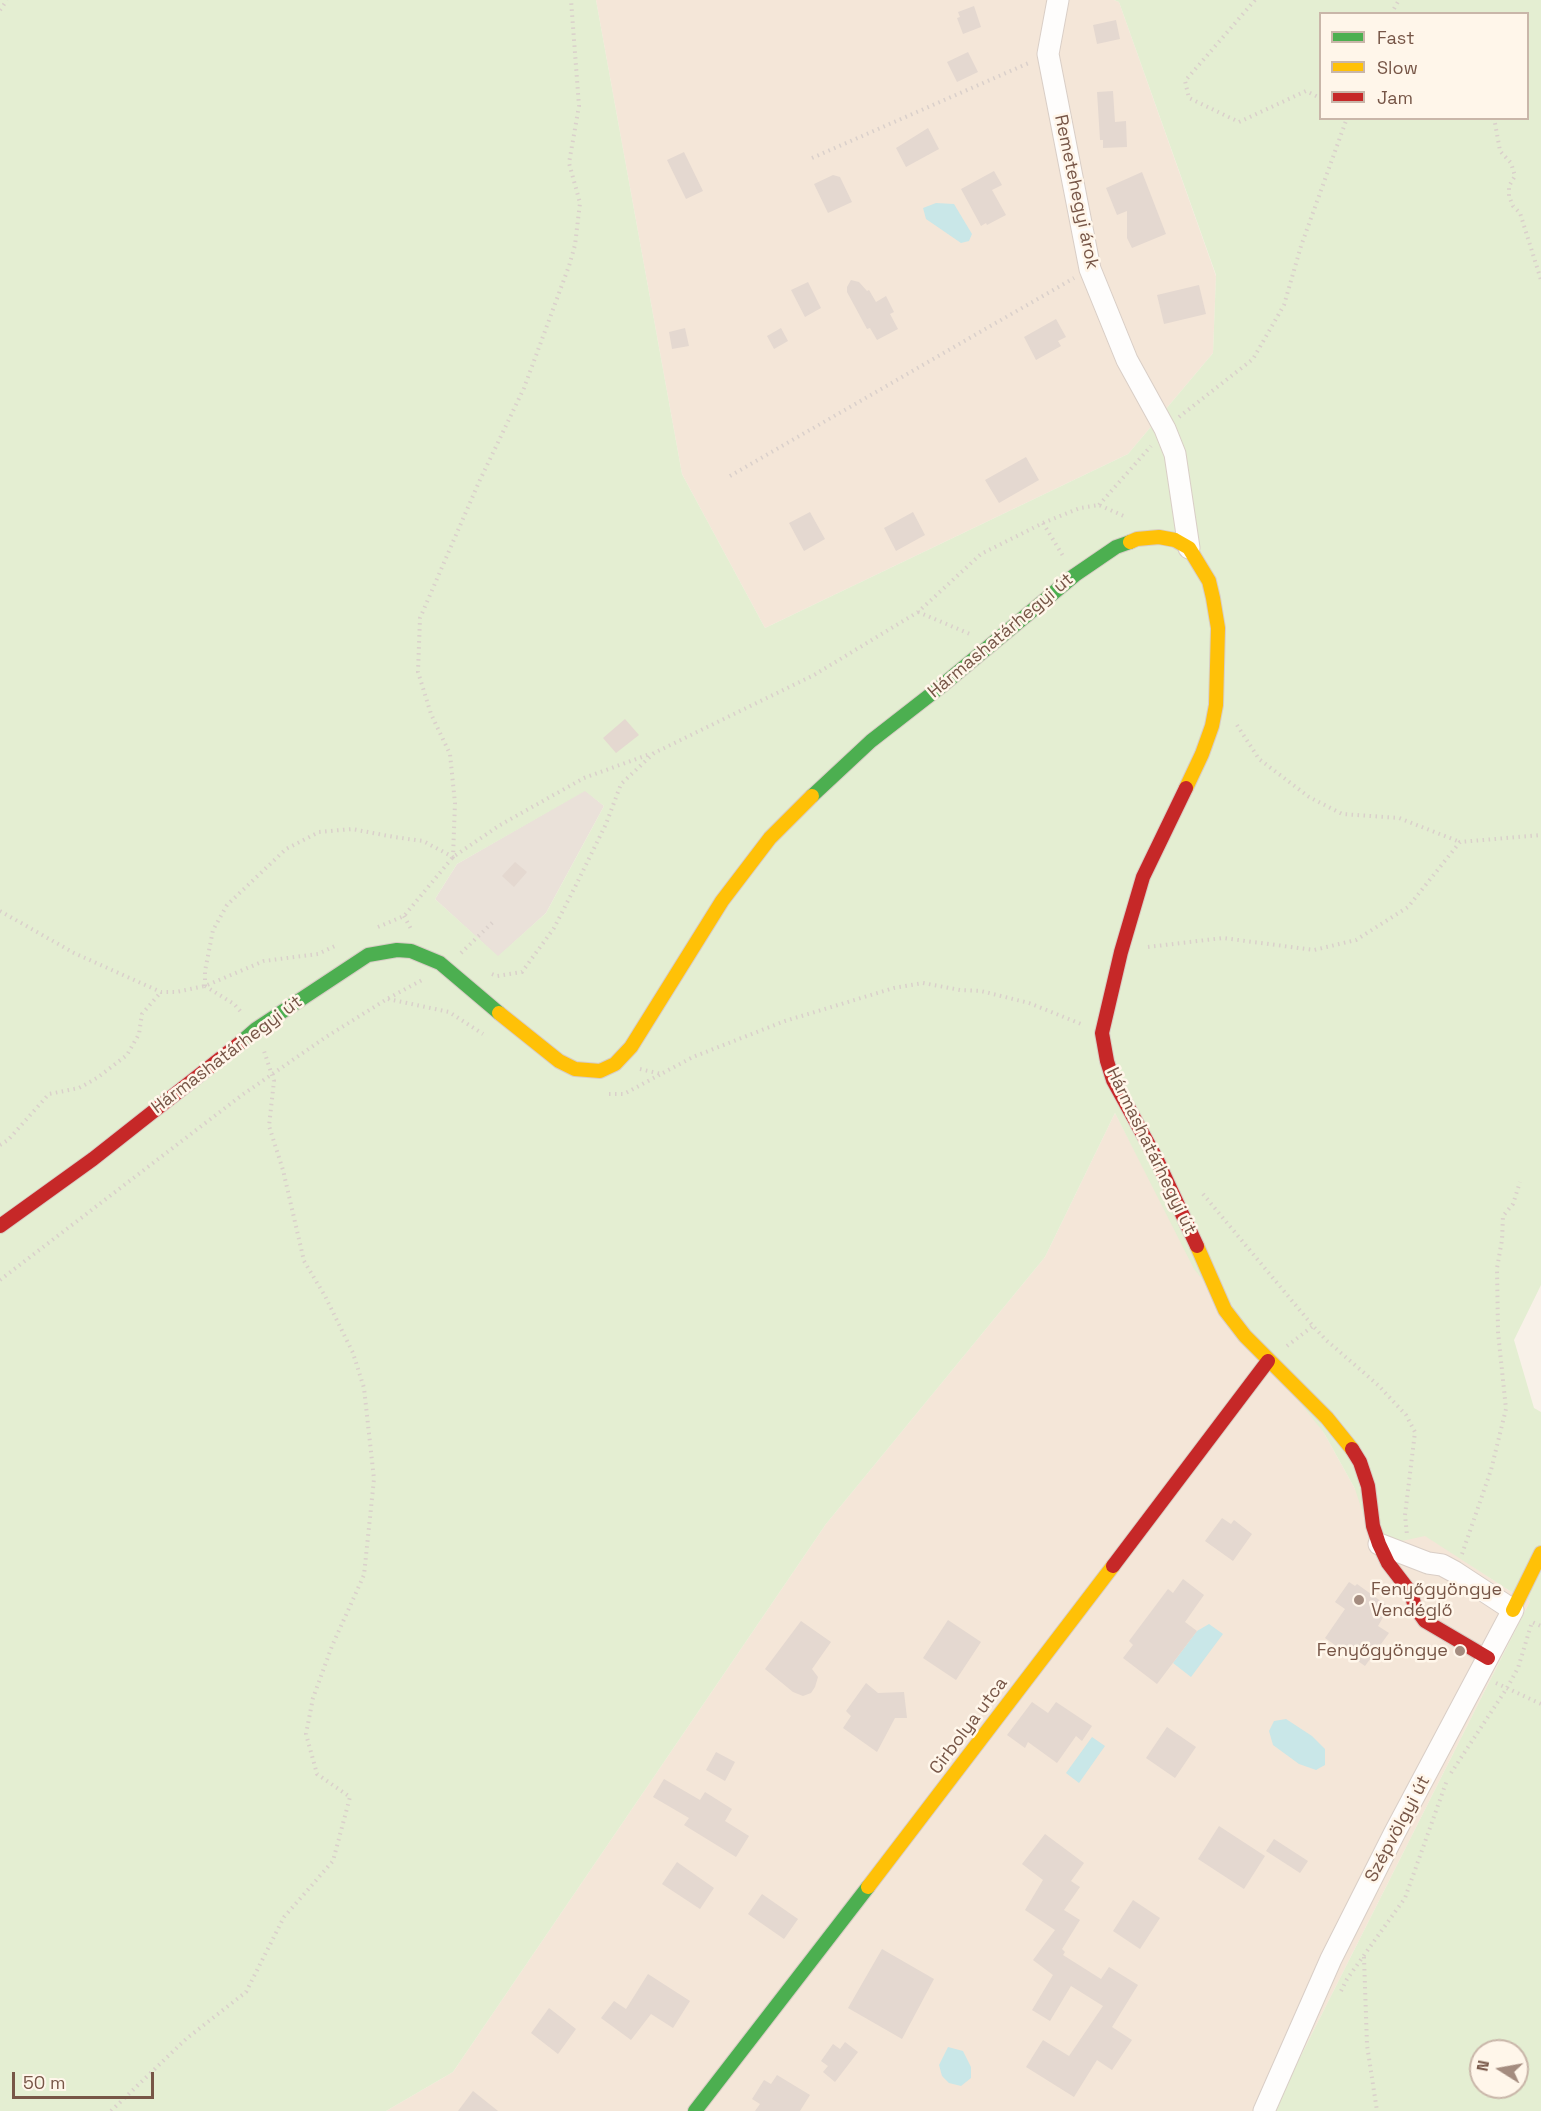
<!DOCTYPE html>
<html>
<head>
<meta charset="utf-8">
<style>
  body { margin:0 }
  #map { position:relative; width:1541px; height:2111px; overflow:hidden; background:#f8f1e8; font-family:"Space Grotesk",sans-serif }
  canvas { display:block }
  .legend { position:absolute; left:1319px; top:12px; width:210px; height:108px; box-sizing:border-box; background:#fff6ea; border:2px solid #c9b6a9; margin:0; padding:8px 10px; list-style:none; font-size:18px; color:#775647 }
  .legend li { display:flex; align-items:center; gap:12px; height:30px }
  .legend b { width:30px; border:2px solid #c9b6a9 }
  .north { position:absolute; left:1469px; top:2039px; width:60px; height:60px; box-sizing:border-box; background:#fff6ea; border:2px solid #c9b6a9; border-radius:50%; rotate:281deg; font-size:16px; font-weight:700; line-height:24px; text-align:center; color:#775647 }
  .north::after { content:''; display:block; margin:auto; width:21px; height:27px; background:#a48c7f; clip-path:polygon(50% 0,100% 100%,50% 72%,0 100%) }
  .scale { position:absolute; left:12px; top:2072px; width:142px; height:27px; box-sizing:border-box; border:3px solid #775647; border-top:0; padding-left:8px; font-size:18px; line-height:21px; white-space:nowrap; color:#775647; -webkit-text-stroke:4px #fff6ea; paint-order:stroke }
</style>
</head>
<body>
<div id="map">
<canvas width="1541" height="2111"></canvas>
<ul class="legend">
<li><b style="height:8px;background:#4caf50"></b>Fast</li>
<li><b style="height:8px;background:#ffc107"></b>Slow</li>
<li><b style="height:8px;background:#c62828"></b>Jam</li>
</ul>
<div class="north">N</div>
<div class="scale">50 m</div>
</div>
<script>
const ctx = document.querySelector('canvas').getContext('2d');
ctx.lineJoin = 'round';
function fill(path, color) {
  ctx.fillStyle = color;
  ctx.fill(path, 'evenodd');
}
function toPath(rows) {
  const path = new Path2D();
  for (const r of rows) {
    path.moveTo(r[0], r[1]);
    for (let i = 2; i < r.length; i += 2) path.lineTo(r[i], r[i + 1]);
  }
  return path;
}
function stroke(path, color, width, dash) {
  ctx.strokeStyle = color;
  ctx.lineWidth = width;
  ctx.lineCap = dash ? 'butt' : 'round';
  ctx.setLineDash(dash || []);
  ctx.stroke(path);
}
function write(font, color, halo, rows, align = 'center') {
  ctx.font = font + ' "Space Grotesk",sans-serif';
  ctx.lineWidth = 5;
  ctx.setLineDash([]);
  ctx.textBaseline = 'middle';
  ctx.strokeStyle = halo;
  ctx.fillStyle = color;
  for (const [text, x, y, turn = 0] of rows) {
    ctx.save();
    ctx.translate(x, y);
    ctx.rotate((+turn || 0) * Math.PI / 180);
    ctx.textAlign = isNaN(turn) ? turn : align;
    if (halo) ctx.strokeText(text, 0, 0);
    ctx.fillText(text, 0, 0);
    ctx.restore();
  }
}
fill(toPath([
  [596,0,1114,0,1119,2,1216,276,1213,353,1128,454,765,628,682,474],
  [1115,1113,1150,1180,1324,1433,1355,1489,1510,1591,1530,1601,1273,2111,386,2111,453,2072,826,1524,1045,1257]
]), '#f4e6d8');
fill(toPath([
  [585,790,604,806,546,913,498,957,435,899,457,864]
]), '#eae1d9');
fill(toPath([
  [0,0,596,0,682,474,765,628,1128,454,1213,353,1216,275,1119,2,1114,0,1541,0,1541,1285,1514,1340,1534,1408,1541,1412,1541,2111,1273,2111,1530,1601,1510,1591,1425,1536,1374,1547,1355,1489,1324,1433,1194,1269,1115,1113,1045,1257,826,1524,453,2072,386,2111,0,2111],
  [1320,14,1528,14,1528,118,1320,118],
  [585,791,604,806,546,913,498,956,435,899,457,864],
  [1481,2051,1517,2051,1517,2087,1481,2087]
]), '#e4eed2');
fill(toPath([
  [936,203,954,204,972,234,969,241,961,243,926,219,923,208],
  [1209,1624,1223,1634,1191,1677,1173,1663,1197,1631],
  [1286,1719,1312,1736,1325,1749,1325,1765,1316,1770,1299,1764,1273,1745,1269,1731,1274,1721],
  [1092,1737,1105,1746,1079,1783,1066,1773],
  [948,2047,963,2051,971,2067,971,2078,961,2086,949,2083,942,2076,939,2065]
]), '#c9e7e8');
fill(toPath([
  [974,6,981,27,963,34,957,18,960,17,958,12],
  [1116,20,1120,39,1097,44,1093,25],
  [968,52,978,72,957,82,947,62],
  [1113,91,1115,122,1126,121,1127,147,1103,148,1103,140,1100,140,1097,92],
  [928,128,939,149,906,167,896,148],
  [684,152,703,191,686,199,667,160],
  [994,171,1002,185,992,190,1006,215,987,225,986,223,981,226,961,189],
  [1142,172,1166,234,1132,248,1127,238,1127,211,1117,215,1106,188],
  [833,175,840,177,852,202,828,213,814,184],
  [851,280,859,282,867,291,869,290,876,302,886,296,894,312,890,314,898,329,877,340,870,328,867,329,847,292,847,287],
  [808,282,821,308,805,317,791,290],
  [1199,285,1206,314,1164,324,1157,295],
  [1056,319,1066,337,1058,341,1061,346,1036,360,1024,337],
  [685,328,689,346,672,349,669,332],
  [781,328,788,341,774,349,767,336],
  [1026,457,1039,480,999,503,985,480],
  [810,512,825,539,804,551,789,523],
  [913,512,925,535,896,551,884,528],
  [625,719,639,735,616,753,603,738],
  [515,862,527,872,514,887,502,876],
  [1222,1518,1231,1524,1234,1520,1252,1534,1233,1561,1205,1541],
  [1183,1579,1204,1595,1185,1622,1197,1631,1157,1684,1123,1658,1133,1645,1129,1641,1168,1589,1173,1593],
  [1349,1582,1355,1586,1357,1584,1389,1607,1378,1626,1389,1633,1365,1666,1325,1638,1345,1609,1335,1602],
  [948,1620,981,1642,956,1680,923,1658],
  [801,1621,831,1642,812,1669,818,1677,815,1687,811,1693,803,1696,793,1692,765,1669],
  [866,1683,878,1693,904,1692,907,1718,895,1718,877,1752,843,1728,851,1716,846,1711],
  [1032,1702,1048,1713,1056,1702,1092,1726,1082,1741,1076,1736,1057,1763,1028,1742,1025,1748,1007,1735],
  [1167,1727,1196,1747,1175,1778,1146,1758],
  [716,1752,735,1762,725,1781,706,1770],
  [664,1779,700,1800,705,1792,732,1809,725,1821,749,1836,736,1857,684,1825,689,1818,653,1797],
  [1219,1826,1265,1856,1244,1889,1198,1859],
  [1045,1834,1084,1863,1071,1881,1080,1887,1064,1910,1080,1920,1062,1949,1065,1952,1063,1955,1101,1979,1109,1967,1138,1985,1112,2027,1132,2040,1112,2070,1097,2060,1074,2097,1026,2067,1043,2040,1069,2056,1103,2006,1071,1986,1050,2021,1032,2010,1053,1975,1033,1960,1055,1930,1025,1910,1043,1880,1022,1864],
  [1274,1839,1308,1861,1300,1873,1266,1851],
  [677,1862,714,1888,700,1909,662,1884],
  [762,1894,798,1919,784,1939,748,1914],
  [1133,1900,1160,1918,1140,1949,1113,1931],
  [882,1949,934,1979,902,2039,848,2008],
  [648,1974,690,2001,673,2028,651,2014,631,2040,601,2018,614,2001,626,2009],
  [549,2008,576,2029,558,2054,531,2033],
  [845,2042,858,2052,835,2082,823,2072,828,2066,821,2061,833,2044,840,2049],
  [777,2075,810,2095,800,2111,755,2111,760,2104,752,2099,764,2080,771,2084],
  [473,2091,498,2111,458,2111]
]), '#e4d8d0');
const street = toPath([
  [1058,0,1048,54,1090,269,1127,360,1165,429,1175,454,1189,548],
  [1264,2111,1331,1959,1394,1834,1513,1610,1455,1572,1442,1565,1428,1563,1379,1544]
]);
const fast = toPath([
  [812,796,871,741,939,688,1075,575,1116,547,1130,542],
  [240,1043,256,1029,368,955,397,950,411,951,440,963,499,1013],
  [695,2111,868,1887]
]);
const slow = toPath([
  [1130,542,1137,539,1159,537,1175,540,1189,548,1209,581,1213,598,1218,628,1216,705,1212,726,1202,754,1186,788],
  [499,1013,559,1061,575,1069,600,1071,615,1064,631,1047,722,901,770,838,812,796],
  [1197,1246,1225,1310,1245,1336,1327,1418,1352,1449],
  [1513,1610,1541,1553],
  [868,1887,1113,1566]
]);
const jam = toPath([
  [1186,788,1143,877,1121,952,1102,1033,1107,1061,1113,1080,1156,1158,1197,1246],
  [0,1226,93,1159,240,1043],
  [1352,1449,1360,1462,1368,1486,1373,1526,1379,1544,1388,1563,1411,1593,1415,1607,1425,1621,1488,1658],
  [1113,1566,1268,1361]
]);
stroke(street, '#d9cec6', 23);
stroke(fast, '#d8cdc5', 16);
stroke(slow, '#d8cdc5', 16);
stroke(jam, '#d8cdc5', 16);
stroke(toPath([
  [1255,0,1185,81,1189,98,1239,122,1306,91,1320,98],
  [0,10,7,0],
  [1391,14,1399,0],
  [1492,118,1495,123,1500,151,1511,163,1515,176,1509,186,1509,196,1513,206,1520,213,1541,280],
  [812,158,1031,62],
  [1179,417,1253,359,1284,305,1301,246,1347,118],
  [730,476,1074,278],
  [1099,505,1151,446],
  [1043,523,1063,556],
  [918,612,970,634],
  [1237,725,1259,759,1309,797,1342,814,1399,818,1460,842],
  [0,911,74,953,161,992,176,992,205,986,264,961,318,954,335,946],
  [404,916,411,929],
  [378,927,404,916,453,857,500,825,584,778,650,754],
  [1148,947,1223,938,1314,950,1356,940,1408,907,1460,842,1541,835],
  [461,953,494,921],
  [492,974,497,976,522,972,554,928,575,887,606,824,621,784,654,753,814,675,918,612,981,554,1043,523,1080,508,1099,505,1126,517],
  [205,986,234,1004,241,1012],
  [205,986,205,971,213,930,227,905,286,849,319,832,352,829,394,837,423,841,453,857,455,803,450,754,431,714,418,672,420,618,479,482,524,388,569,266,575,245,580,203,569,163,579,106,571,0],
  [388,999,449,1012,483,1034],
  [640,1069,661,1074,693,1057,785,1021,894,988,923,983,960,990,981,991,1029,1003,1081,1024],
  [609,1094,624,1094,661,1074],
  [0,1145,8,1140,49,1094,79,1088,97,1078,127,1055,139,1034,142,1014,161,992],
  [1203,1194,1313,1326,1326,1340,1378,1385,1406,1415,1415,1432,1405,1515,1407,1535],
  [0,1280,242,1095,326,1037,387,999,422,980],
  [1287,1346,1313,1326],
  [1462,1554,1491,1470,1506,1409,1498,1332,1497,1268,1502,1240,1503,1216,1513,1204,1520,1182],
  [1496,1683,1541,1704],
  [1451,1773,1507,1688,1518,1668,1532,1622,1541,1626],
  [1364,1957,1367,2045,1377,2111],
  [1341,1991,1347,1979,1405,1898,1447,1780],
  [111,2111,186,2039,246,1992,284,1917,333,1861,350,1797,317,1774,306,1734,313,1698,332,1646,364,1575,374,1479,364,1388,353,1353,325,1296,304,1261,283,1170,269,1126,274,1081,264,1051]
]), '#dad0cb', 4, [1.5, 4.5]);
stroke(street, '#fefdfc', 21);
stroke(fast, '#4caf50', 14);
stroke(slow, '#ffc107', 14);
stroke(jam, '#c62828', 14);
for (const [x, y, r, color] of [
  [1359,1600,6,"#a48c7f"],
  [1460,1651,6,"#a48c7f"]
]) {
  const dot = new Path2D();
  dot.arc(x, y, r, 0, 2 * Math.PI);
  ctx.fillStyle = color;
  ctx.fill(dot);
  stroke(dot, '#fff6ea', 2);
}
write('18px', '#775647', '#fff6ea', [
  ["Remetehegyi árok",1076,192,78],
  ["Hármashatárhegyi út",1001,636,-40],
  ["Hármashatárhegyi út",227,1055,-37],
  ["Hármashatárhegyi út",1151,1151,64],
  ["Cirbolya utca",969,1726,-53],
  ["Szépvölgyi út",1398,1829,-62]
]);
write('18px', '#775647', '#fff6ea', [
  ["Fenyőgyöngye",1371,1590],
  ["Vendéglő",1371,1611],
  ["Fenyőgyöngye",1448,1651,"right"]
], 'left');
</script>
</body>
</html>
